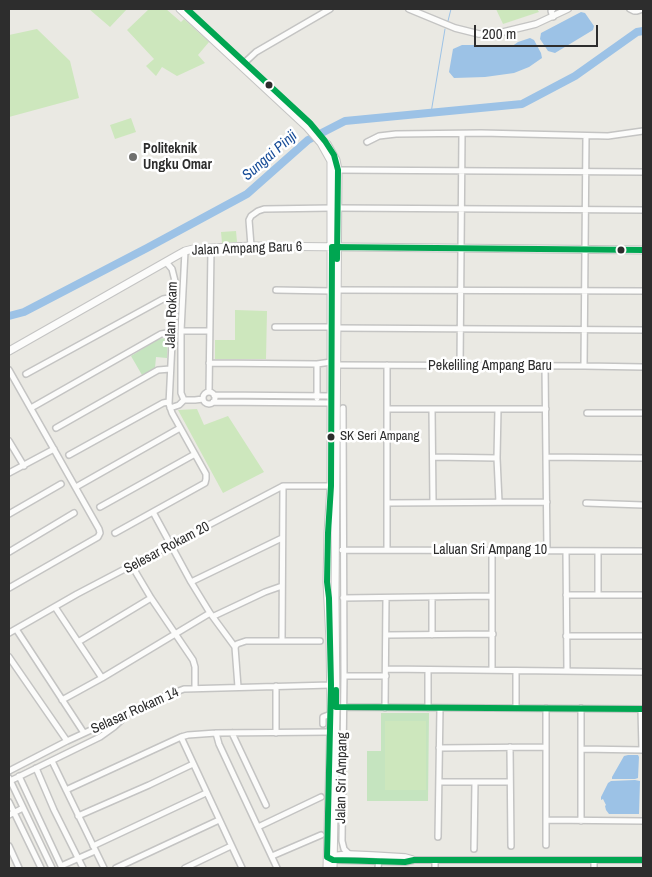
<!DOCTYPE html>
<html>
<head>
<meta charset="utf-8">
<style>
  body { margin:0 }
  #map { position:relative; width:652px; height:877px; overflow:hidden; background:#eae9e3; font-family:"Archivo Narrow",sans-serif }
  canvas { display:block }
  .frame { position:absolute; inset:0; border:10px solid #2d2d2d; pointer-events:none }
  .scale { position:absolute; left:474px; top:25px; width:124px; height:22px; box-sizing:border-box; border:2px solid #2d2d2d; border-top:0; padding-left:6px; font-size:15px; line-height:18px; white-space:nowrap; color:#2d2d2d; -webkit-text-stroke:4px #fff; paint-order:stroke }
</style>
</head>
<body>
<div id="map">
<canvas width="652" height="877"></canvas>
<div class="frame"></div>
<div class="scale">200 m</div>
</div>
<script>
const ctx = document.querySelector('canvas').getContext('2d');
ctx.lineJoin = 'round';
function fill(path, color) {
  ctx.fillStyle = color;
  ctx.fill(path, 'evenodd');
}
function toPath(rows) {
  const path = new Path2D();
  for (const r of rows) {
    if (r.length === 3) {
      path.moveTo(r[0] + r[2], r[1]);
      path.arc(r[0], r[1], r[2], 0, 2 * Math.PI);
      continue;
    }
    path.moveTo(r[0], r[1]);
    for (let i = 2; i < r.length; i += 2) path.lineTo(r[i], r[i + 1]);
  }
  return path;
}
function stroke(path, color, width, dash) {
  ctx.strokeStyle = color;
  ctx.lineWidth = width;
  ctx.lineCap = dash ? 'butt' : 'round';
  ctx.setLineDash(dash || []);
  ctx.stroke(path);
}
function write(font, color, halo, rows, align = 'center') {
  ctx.font = font + ' "Archivo Narrow",sans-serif';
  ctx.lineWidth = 5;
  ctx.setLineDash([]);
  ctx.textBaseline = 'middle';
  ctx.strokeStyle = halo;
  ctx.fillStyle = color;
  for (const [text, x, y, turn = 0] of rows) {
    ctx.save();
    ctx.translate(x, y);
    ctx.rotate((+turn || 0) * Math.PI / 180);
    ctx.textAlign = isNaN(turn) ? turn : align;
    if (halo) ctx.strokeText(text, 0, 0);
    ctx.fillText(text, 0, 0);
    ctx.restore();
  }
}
fill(toPath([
  [160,338,168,339,167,358,156,357,155,368,142,375,131,356],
  [381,713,429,713,428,801,367,801,367,751,381,751]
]), '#c5e4bf');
fill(toPath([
  [89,9,127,9,110,27],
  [149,9,166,9,181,22,184,19,209,42,198,55,205,63,177,76,162,67,156,76,146,66,154,59,127,30],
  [496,9,537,9,539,12,503,24],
  [37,29,70,61,79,98,9,117,9,35],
  [131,118,136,132,115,139,110,125],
  [236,231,237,242,222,243,221,232],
  [235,310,267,311,266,359,215,359,215,340,235,340],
  [197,409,204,425,228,416,264,472,223,493,178,410],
  [385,721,426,721,426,790,385,790]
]), '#cde7bd');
fill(toPath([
  [581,12,585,13,594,26,593,30,555,53,548,51,540,39,541,33],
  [530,38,534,40,541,53,542,58,529,67,514,73,485,77,454,78,449,72,453,49,462,45,489,45,511,47,518,42],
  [628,755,638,755,639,757,638,778,635,779,612,779,612,777,624,756],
  [635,780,640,781,639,814,609,814,606,810,605,806,606,805,603,799,601,800,601,797,608,783,611,781]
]), '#9cc2e6');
stroke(toPath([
  [448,21,451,9],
  [431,113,445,29]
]), '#9cc2e6', 1);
stroke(toPath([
  [9,316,24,312,147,248,247,194,308,140,345,121,522,104,575,76,637,32,643,31]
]), '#9cc2e6', 8);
const minor = toPath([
  [630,9,634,11,637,11,643,9],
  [553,17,551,11,553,9],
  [242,65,256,52,330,9],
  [367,142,379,136,396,134,481,133,608,136,643,131],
  [338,170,643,172],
  [338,208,643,210],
  [251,246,249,220,251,216,258,211,264,209,332,208],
  [185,251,181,331,181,393,184,400,195,400,203,399],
  [276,290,332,291],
  [337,290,643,291],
  [275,327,331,327],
  [337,328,643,330],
  [181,331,209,331],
  [209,363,317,364,331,362],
  [337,365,584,366,643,367],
  [387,365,387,550],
  [460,366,462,134],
  [545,366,547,551],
  [584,366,586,136],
  [9,370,99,529,100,533,98,537,9,588],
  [26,374,163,299,174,297],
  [209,392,211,249],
  [209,398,6],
  [214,395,331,396,333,397],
  [317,398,317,364],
  [213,402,331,403,332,402],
  [31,408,161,334,172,332],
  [170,408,179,405,184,400],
  [343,408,344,676,342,841,344,849,349,854],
  [387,409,546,409],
  [432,409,433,502],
  [498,409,497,458,499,502],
  [587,413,643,413],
  [56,428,158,370,170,369],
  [9,441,24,466],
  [69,455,163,403,168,402],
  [433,457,497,458],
  [546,457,643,458],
  [9,473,54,449],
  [76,487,180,428],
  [387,503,547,502],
  [586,503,643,505],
  [100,507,195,454],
  [153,512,191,582,210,613,235,647,238,687],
  [9,514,61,484],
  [115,533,205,483,206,479,206,474,172,413,169,404,175,281,172,269,166,262],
  [342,550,643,551],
  [566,551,567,671],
  [9,552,74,513],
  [132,566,151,598,193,660,195,667,195,688],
  [191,582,282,538],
  [566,595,643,595],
  [598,595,598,551],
  [432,597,432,635],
  [343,598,492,596],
  [55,607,102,678],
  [214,616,265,592,282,586],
  [16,629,84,733],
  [9,633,77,594,283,486,331,486],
  [387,635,493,634],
  [566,636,643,636],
  [282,641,320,641],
  [78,642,151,598],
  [235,647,237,644,246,641,282,641,283,486],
  [9,657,67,741],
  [386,669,643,672],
  [492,670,492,550],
  [344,676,386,676],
  [62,700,102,678,210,613],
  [341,707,643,709],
  [385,708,386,598],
  [428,708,428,670],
  [516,708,516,671],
  [641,709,642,750],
  [323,724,323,717,331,714,332,710],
  [216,733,219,744,277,868],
  [232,733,266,805],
  [276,733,276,686],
  [181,737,242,868],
  [510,747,511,846],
  [439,748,546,747],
  [581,749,643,750],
  [52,761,104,868],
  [36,768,54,810,83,868],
  [9,771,67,741,165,696,184,689,331,685,333,684],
  [19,776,62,868],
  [9,778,52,868],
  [10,781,100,737,114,727,127,715],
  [439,782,510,782],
  [66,790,181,737,188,735,216,733,330,732],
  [9,802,41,868],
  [9,815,23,808],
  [78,816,149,785,193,764],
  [546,820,643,821],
  [581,821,581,708],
  [258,827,321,797],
  [438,837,440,708],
  [546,845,546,708],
  [9,846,19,868],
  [93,846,206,793],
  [474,849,475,782],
  [272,856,321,835],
  [61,866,95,851],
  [116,868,219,820],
  [185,868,231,846],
  [378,868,379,860],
  [435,868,435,860],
  [594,868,594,860]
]);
const tertiary = toPath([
  [409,9,455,28,479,34,499,33,536,24,568,9],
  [329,856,349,854,372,855,405,857,412,859],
  [331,859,333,860,405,862,414,860,643,860]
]);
const secondary = toPath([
  [180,9,307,127,321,143,331,161,331,486,328,533,327,582,330,641,331,714,327,868],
  [327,144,336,160,338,170,335,598,336,707,333,868],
  [9,351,176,256,185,251,193,249,251,246,643,250]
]);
stroke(minor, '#c4c4c3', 8);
stroke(tertiary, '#c4c4c3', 8);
stroke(secondary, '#c4c4c3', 9);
stroke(minor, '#fcfcfb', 5);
stroke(tertiary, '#fcfcfb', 5.5);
stroke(secondary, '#fcfcfb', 7);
stroke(toPath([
  [187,9,310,123,325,141,334,155,338,170,337,259],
  [643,250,332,247,331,486,328,533,327,582,329,598,331,685,327,857,333,860,405,862,414,860,643,860],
  [336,690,336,707,643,709]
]), '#00a651', 6);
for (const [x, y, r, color] of [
  [269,85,4.5,"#2d2d2d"],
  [133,157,5,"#6f6f6d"],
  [621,250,4.5,"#2d2d2d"],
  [331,437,4.5,"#2d2d2d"]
]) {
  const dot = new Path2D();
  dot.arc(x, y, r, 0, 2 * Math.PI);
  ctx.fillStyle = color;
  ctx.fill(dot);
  stroke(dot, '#fff', 2);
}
write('13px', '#2d2d2d', '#fff', [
  ["SK Seri Ampang",340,437]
], 'left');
write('bold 14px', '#2d2d2d', '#fff', [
  ["Politeknik",143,149],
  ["Ungku Omar",143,165]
], 'left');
write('14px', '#2d2d2d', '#fff', [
  ["Jalan Ampang Baru 6",247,249,-2],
  ["Jalan Rokam",172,315,-88],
  ["Pekeliling Ampang Baru",490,366],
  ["Selesar Rokam 20",167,548,-28],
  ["Laluan Sri Ampang 10",490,550],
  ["Selasar Rokam 14",135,711,-24],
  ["Jalan Sri Ampang",342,778,-89]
]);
write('italic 15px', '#174c97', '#fff', [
  ["Sungai Pinji",270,156,-41]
]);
</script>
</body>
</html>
